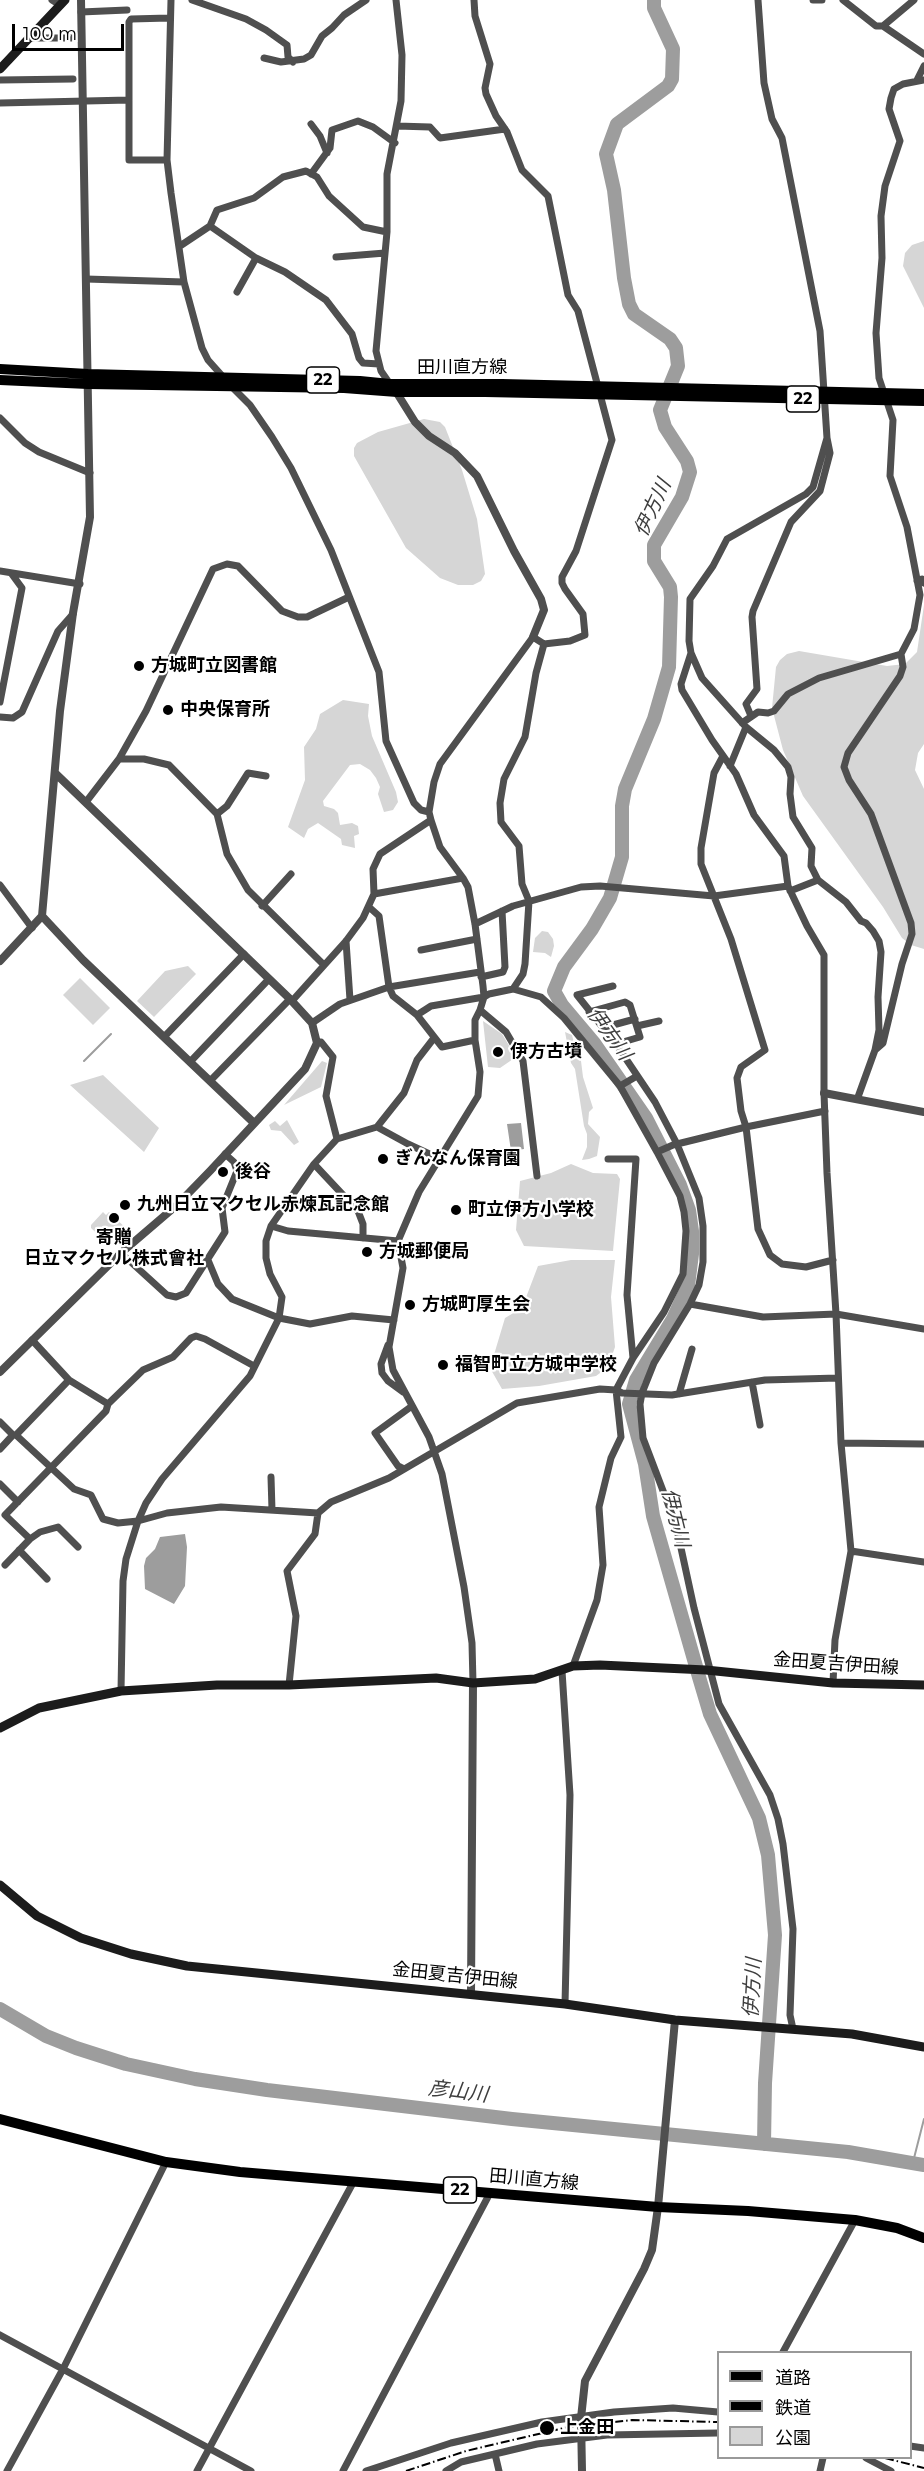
<!DOCTYPE html>
<html>
<head>
<meta charset="utf-8">
<style>
  body { margin:0 }
  #map { position:relative; width:924px; height:2471px; overflow:hidden; background:#fff; font-family:Montserrat,"Noto Sans JP",sans-serif }
  canvas { display:block }
  .legend { position:absolute; left:717px; top:2351px; width:195px; height:108px; box-sizing:border-box; background:#fff; border:2px solid #999; margin:0; padding:8px 10px; list-style:none; font-size:18px; color:#000 }
  .legend li { display:flex; align-items:center; gap:12px; height:30px }
  .legend b { width:30px; border:2px solid #999 }
  .scale { position:absolute; left:12px; top:24px; width:112px; height:27px; box-sizing:border-box; border:3px solid #000; border-top:0; padding-left:8px; font-size:18px; line-height:21px; white-space:nowrap; color:#000; -webkit-text-stroke:4px #fff; paint-order:stroke }
</style>
</head>
<body>
<div id="map">
<canvas width="924" height="2471"></canvas>
<ul class="legend">
<li><b style="height:8px;background:#000"></b>道路</li>
<li><b style="height:8px;background:#000"></b>鉄道</li>
<li><b style="height:16px;background:#d6d6d6"></b>公園</li>
</ul>
<div class="scale">100 m</div>
</div>
<script>
const ctx = document.querySelector('canvas').getContext('2d');
ctx.lineJoin = 'round';
function fill(path, color) {
  ctx.fillStyle = color;
  ctx.fill(path, 'evenodd');
}
function toPath(rows) {
  const path = new Path2D();
  for (const r of rows) {
    path.moveTo(r[0], r[1]);
    for (let i = 2; i < r.length; i += 2) path.lineTo(r[i], r[i + 1]);
  }
  return path;
}
function stroke(path, color, width, dash) {
  ctx.strokeStyle = color;
  ctx.lineWidth = width;
  ctx.lineCap = dash ? 'butt' : 'round';
  ctx.setLineDash(dash || []);
  ctx.stroke(path);
}
function write(font, color, halo, rows, align = 'center') {
  ctx.font = font + ' Montserrat,"Noto Sans JP",sans-serif';
  ctx.lineWidth = 4.5;
  ctx.setLineDash([]);
  ctx.textBaseline = 'middle';
  ctx.strokeStyle = halo;
  ctx.fillStyle = color;
  for (const [text, x, y, turn = 0] of rows) {
    ctx.save();
    ctx.translate(x, y);
    ctx.rotate((+turn || 0) * Math.PI / 180);
    ctx.textAlign = isNaN(turn) ? turn : align;
    if (halo) ctx.strokeText(text, 0, 0);
    ctx.fillText(text, 0, 0);
    ctx.restore();
  }
}
fill(toPath([
  [924,241,924,308,903,266,905,253,912,245],
  [424,419,440,422,445,427,462,470,477,519,485,574,481,581,473,585,458,585,440,578,406,548,354,456,354,448,357,443,378,432],
  [924,605,924,744,918,753,915,770,924,789,924,949,911,945,902,938,883,907,803,796,783,750,772,708,776,667,780,660,787,654,799,651,887,666,905,664,917,652],
  [343,700,369,704,368,716,372,736,396,792,398,802,393,810,384,812,378,794,380,787,376,778,370,770,360,764,350,765,323,801,324,806,334,809,338,813,340,825,352,823,358,826,359,834,354,836,355,848,342,845,341,839,318,823,308,829,304,838,288,827,305,780,304,747,316,729,320,714],
  [542,931,548,932,553,939,554,946,551,957,545,953,533,952,535,938],
  [188,966,196,974,154,1017,137,1001,165,971],
  [80,978,110,1008,93,1025,63,995],
  [483,1021,502,1034,516,1057,500,1068,488,1067],
  [565,1032,572,1035,577,1055,581,1061,583,1077,593,1108,589,1112,588,1124,600,1137,597,1156,589,1159,582,1160,587,1147,587,1134,584,1126,575,1069,571,1063],
  [322,1061,327,1063,321,1087,284,1105],
  [103,1075,159,1128,144,1152,70,1085],
  [287,1120,299,1142,294,1145,281,1131,271,1130,269,1125,275,1121,280,1126],
  [571,1164,593,1173,617,1174,620,1179,613,1251,524,1246,516,1230,520,1181,551,1173],
  [103,1212,106,1215,109,1212,131,1233,120,1242,110,1239,107,1243,91,1228,91,1225],
  [571,1260,615,1260,611,1297,615,1347,608,1367,596,1376,539,1386,502,1389,490,1368,505,1318,522,1308,538,1266]
]), '#d6d6d6');
fill(toPath([
  [521,1123,524,1149,511,1151,507,1124],
  [185,1534,187,1547,185,1586,174,1604,145,1589,144,1566,146,1558,155,1549,160,1537]
]), '#9d9d9d');
stroke(toPath([
  [84,1061,111,1034],
  [913,2162,924,2119]
]), '#9d9d9d', 2);
stroke(toPath([
  [654,0,654,8,673,49,672,79,668,86,617,124,606,154,614,190,624,278,629,304,634,314,670,339,676,348,678,366,660,410,665,427,687,461,690,472,682,497,654,545,654,561,670,587,671,597,669,667,654,719,625,789,622,806,622,857,610,898,592,929,564,967,554,991,562,1005,594,1043,646,1118,680,1185,689,1210,692,1231,692,1254,688,1286,673,1319,636,1380,629,1404,645,1464,653,1516,699,1677,710,1714,759,1818,768,1855,775,1935,765,2083,764,2144],
  [0,2009,46,2036,76,2048,126,2064,195,2079,267,2090,512,2119,848,2152,924,2165]
]), '#9d9d9d', 14);
stroke(toPath([
  [52,0,60,5],
  [171,0,167,160,171,193,184,282,202,348,208,360,225,379],
  [192,0,246,19,266,30,287,45,288,57,293,62],
  [758,0,764,83,772,119,782,138,820,331,827,438,813,487,806,494,727,539,713,566,690,599,689,641,691,653,681,684,682,690,712,740,736,774,754,815,784,856,788,886,807,926,824,955,824,1093,827,1173,836,1314,841,1443,851,1551,835,1640,833,1683],
  [813,0,822,0],
  [843,0,876,26,883,26,924,54],
  [81,12,127,10],
  [883,26,914,0],
  [29,38,73,38],
  [264,58,281,62,304,59,311,55,322,36,332,28,344,15,366,0],
  [0,80,73,79],
  [917,80,924,66],
  [0,103,129,100],
  [311,124,320,136,327,153],
  [397,126,430,127,440,138,505,129],
  [167,160,129,160,129,22,131,19,169,18],
  [311,174,330,148,332,130,358,121,373,127,395,143],
  [210,226,256,258,285,272,326,300,352,334,359,358,363,363,379,364],
  [180,246,210,226,217,210,254,198,283,177,306,171,317,177,329,196,363,227,387,232],
  [336,257,385,253],
  [86,279,184,282],
  [237,292,256,258],
  [390,384,381,371,376,351,387,232,387,174,401,101,402,55,396,0],
  [232,387,250,405,272,437,291,468,331,550,379,672,386,741,414,803,421,810,429,812],
  [0,418,25,443,39,452,90,473],
  [0,571,80,584],
  [917,581,922,579,924,583],
  [691,653,702,678,744,725],
  [0,702,22,588,11,573],
  [751,716,746,704,757,689,752,617,753,611,791,522,820,491,830,453,827,438],
  [0,717,13,718,22,712,58,631,73,614],
  [742,723,758,712,768,713,774,711,788,694,819,678,901,654],
  [723,756,714,773,701,848,701,864,731,939,765,1050,741,1067,737,1078,741,1111,746,1127,758,1229,770,1255,782,1264,806,1267,833,1260],
  [119,759,144,759,169,765,217,814,227,854,248,890,324,965],
  [730,766,746,727,774,750,788,767,791,777,790,794,793,817,812,848,811,866,818,880],
  [86,802,119,759,146,711,213,569,227,564,238,566,282,611,298,617,307,617,349,597],
  [217,814,227,806,248,773,266,776],
  [463,878,440,847,431,820,429,812,434,782,440,764,533,637,544,644,570,641,585,635,583,614,565,589,562,583,562,577,576,551,612,440,578,311,568,295,548,196,522,170,507,132,496,116,486,94,485,88,490,64,475,16,474,0],
  [0,885,32,928],
  [790,891,818,880,846,902,861,921,866,923,873,931,879,941,881,952,878,997,879,1030,875,1050],
  [374,894,463,878,468,887,475,924,483,986,484,997,480,1010,506,1032,523,1061,537,1176],
  [262,906,291,874],
  [369,907,379,916,389,987,393,996,417,1015,442,1047,475,1040,480,1072,478,1096,419,1192,398,1241,403,1268,389,1347,393,1370,429,1437,442,1474,464,1587,472,1643,473,1683],
  [475,924,513,906,581,887,600,886,714,896,788,886],
  [346,941,350,1000],
  [421,950,477,939],
  [481,977,503,972,505,967,502,911],
  [613,986,577,995,616,1044,655,1102,677,1144,699,1198,703,1226,703,1262,699,1285,690,1304,654,1363,642,1393,640,1404,643,1438,676,1525,694,1608,719,1704,770,1795,778,1819,783,1844,793,1929,790,2015,793,2029],
  [513,989,523,974,525,964,529,901,522,884,519,846,501,822,500,803,504,779,525,737,536,673,544,644],
  [292,1001,346,941,363,918,374,894,373,869,380,854,431,820],
  [589,1012,625,1002,630,1005,640,1037,616,1044],
  [417,1015,431,1006,484,997,489,994,513,989,541,997,564,1018,620,1086,657,1152,680,1196,684,1212,686,1231,683,1274,664,1312,633,1358,616,1390,621,1437,611,1458,599,1507,603,1565,597,1600,573,1666],
  [312,1023,340,1004,389,987,480,972],
  [637,1026,659,1021],
  [602,1028,635,1019],
  [164,1037,244,954],
  [475,1040,475,1020,480,1010],
  [317,1043,321,1042,333,1057,326,1096,337,1139],
  [190,1062,269,979],
  [210,1081,290,999],
  [620,1086,637,1076],
  [858,1097,875,1050,883,1043,902,964,912,934,911,923,871,814,849,780,844,767,848,753,900,676,903,667,901,654,914,629,920,595,907,527,890,476,893,420,879,378,876,333,882,258,881,216,885,186,900,141,889,109,891,98,894,89,903,84,924,80],
  [377,1127,408,1144,438,1158],
  [657,1152,673,1145,746,1127,825,1111],
  [608,1159,636,1159,627,1295,633,1358],
  [314,1164,358,1211,363,1224,363,1238],
  [271,1226,288,1231,398,1241],
  [121,1253,167,1295,176,1297,186,1293,225,1232,222,1208,237,1171,234,1162,225,1154],
  [208,1260,218,1284,232,1299,279,1318,310,1324,352,1316,394,1320],
  [690,1304,763,1317,836,1314,924,1329],
  [32,1340,69,1380,108,1404],
  [388,1345,381,1364,382,1373,388,1381,403,1392],
  [69,1380,16,1435,74,1489,91,1495,103,1519,118,1523,138,1521,167,1513,221,1507,318,1513,331,1502,389,1478,517,1403,600,1389,616,1390,622,1393,672,1395,765,1380,838,1378],
  [752,1382,760,1425],
  [679,1394,692,1349],
  [0,1422,13,1435],
  [841,1443,924,1444],
  [0,1449,13,1435,16,1435],
  [404,1469,398,1466,375,1433,412,1406],
  [271,1477,272,1510],
  [0,1484,18,1502],
  [30,1539,5,1515,106,1411,108,1404,143,1370,173,1357,191,1338,196,1336,205,1339,254,1366],
  [19,1550,47,1579],
  [851,1551,924,1562],
  [5,1565,30,1539,40,1532,58,1527,78,1547],
  [562,1671,570,1795,565,2004],
  [289,1685,296,1616,287,1571,315,1534,318,1513],
  [121,1691,123,1581,126,1559,138,1521,146,1503,162,1479,250,1376,279,1318,282,1297,270,1274,266,1258,266,1241,271,1226,314,1164,337,1139,377,1127,404,1093,417,1060,434,1038],
  [0,2335,251,2471],
  [783,2352,855,2220],
  [910,2446,924,2448],
  [495,2454,499,2471],
  [866,2458,891,2471],
  [7,2471,63,2369,166,2162],
  [197,2471,354,2181],
  [343,2471,490,2193],
  [366,2471,451,2443,542,2422,614,2412,673,2408,718,2412],
  [446,2471,461,2462,537,2444,607,2435,718,2433],
  [820,2471,823,2458]
]), '#4f4f4f', 7);
stroke(toPath([
  [395,390,415,422,429,436,455,453,477,476,514,551,541,599,544,610,533,637],
  [42,916,83,960,254,1123],
  [0,961,42,916,60,711,73,613,90,517,81,0],
  [824,1093,924,1112],
  [0,1372,121,1253,177,1205,210,1171,305,1069,317,1043,312,1023,290,999,55,773],
  [471,1993,473,1683],
  [582,2471,581,2418,585,2381,644,2269,652,2250,658,2207,675,2020]
]), '#4f4f4f', 8);
stroke(toPath([
  [0,69,65,0],
  [0,1728,39,1708,121,1691,217,1685,289,1685,436,1678,473,1683,535,1679,573,1666,600,1665,706,1670,833,1683,924,1685],
  [0,1885,37,1916,81,1938,131,1954,187,1966,565,2004,675,2020,852,2034,924,2047]
]), '#1c1c1c', 9);
stroke(toPath([
  [0,369,88,374,360,381,390,384,502,384,924,394],
  [0,380,88,384,344,388,397,392,485,392,924,401],
  [0,2119,166,2162,240,2172,658,2207,748,2211,855,2220,897,2228,924,2238]
]), '#000', 10);
stroke(toPath([
  [885,2458,924,2468],
  [406,2471,466,2451,568,2427,632,2420,718,2422]
]), '#000', 2, [9, 3, 1.5, 3]);
for (const [x, y, r, color] of [
  [139,666,6,"#000"],
  [168,710,6,"#000"],
  [498,1052,6,"#000"],
  [383,1159,6,"#000"],
  [223,1172,6,"#000"],
  [125,1205,6,"#000"],
  [456,1210,6,"#000"],
  [114,1218,6,"#000"],
  [367,1252,6,"#000"],
  [410,1305,6,"#000"],
  [443,1365,6,"#000"],
  [547,2428,8,"#000"]
]) {
  const dot = new Path2D();
  dot.arc(x, y, r, 0, 2 * Math.PI);
  ctx.fillStyle = color;
  ctx.fill(dot);
  stroke(dot, '#fff', 2);
}
for (const [x, y, w] of [
  [323,380,33],
  [803,399,33],
  [460,2190,33]
]) {
  const box = new Path2D();
  box.roundRect(x - w / 2, y - 13, w, 26, 4.5);
  ctx.fillStyle = '#fff';
  ctx.fill(box);
  stroke(box, '#000', 1.5);
}
write('bold 16px', '#000', null, [
  ["22",323,380],
  ["22",803,399],
  ["22",460,2190]
]);
write('18px', '#000', '#fff', [
  ["田川直方線",462,368],
  ["金田夏吉伊田線",836,1664,4],
  ["金田夏吉伊田線",455,1976,6],
  ["田川直方線",534,2180,5]
]);
write('bold 18px', '#000', '#fff', [
  ["方城町立図書館",151,666],
  ["中央保育所",180,710],
  ["伊方古墳",510,1052],
  ["ぎんなん保育園",395,1159],
  ["後谷",235,1172],
  ["九州日立マクセル赤煉瓦記念館",137,1205],
  ["町立伊方小学校",468,1210],
  ["寄贈",114,1238,"center"],
  ["日立マクセル株式會社",114,1259,"center"],
  ["方城郵便局",379,1252],
  ["方城町厚生会",422,1305],
  ["福智町立方城中学校",455,1365],
  ["上金田",560,2428]
], 'left');
write('italic 20px', '#3e3e3e', '#fff', [
  ["伊方川",653,508,-65],
  ["伊方川",609,1034,54],
  ["伊方川",675,1518,76],
  ["伊方川",753,1988,-87],
  ["彦山川",458,2092,7]
]);
</script>
</body>
</html>
